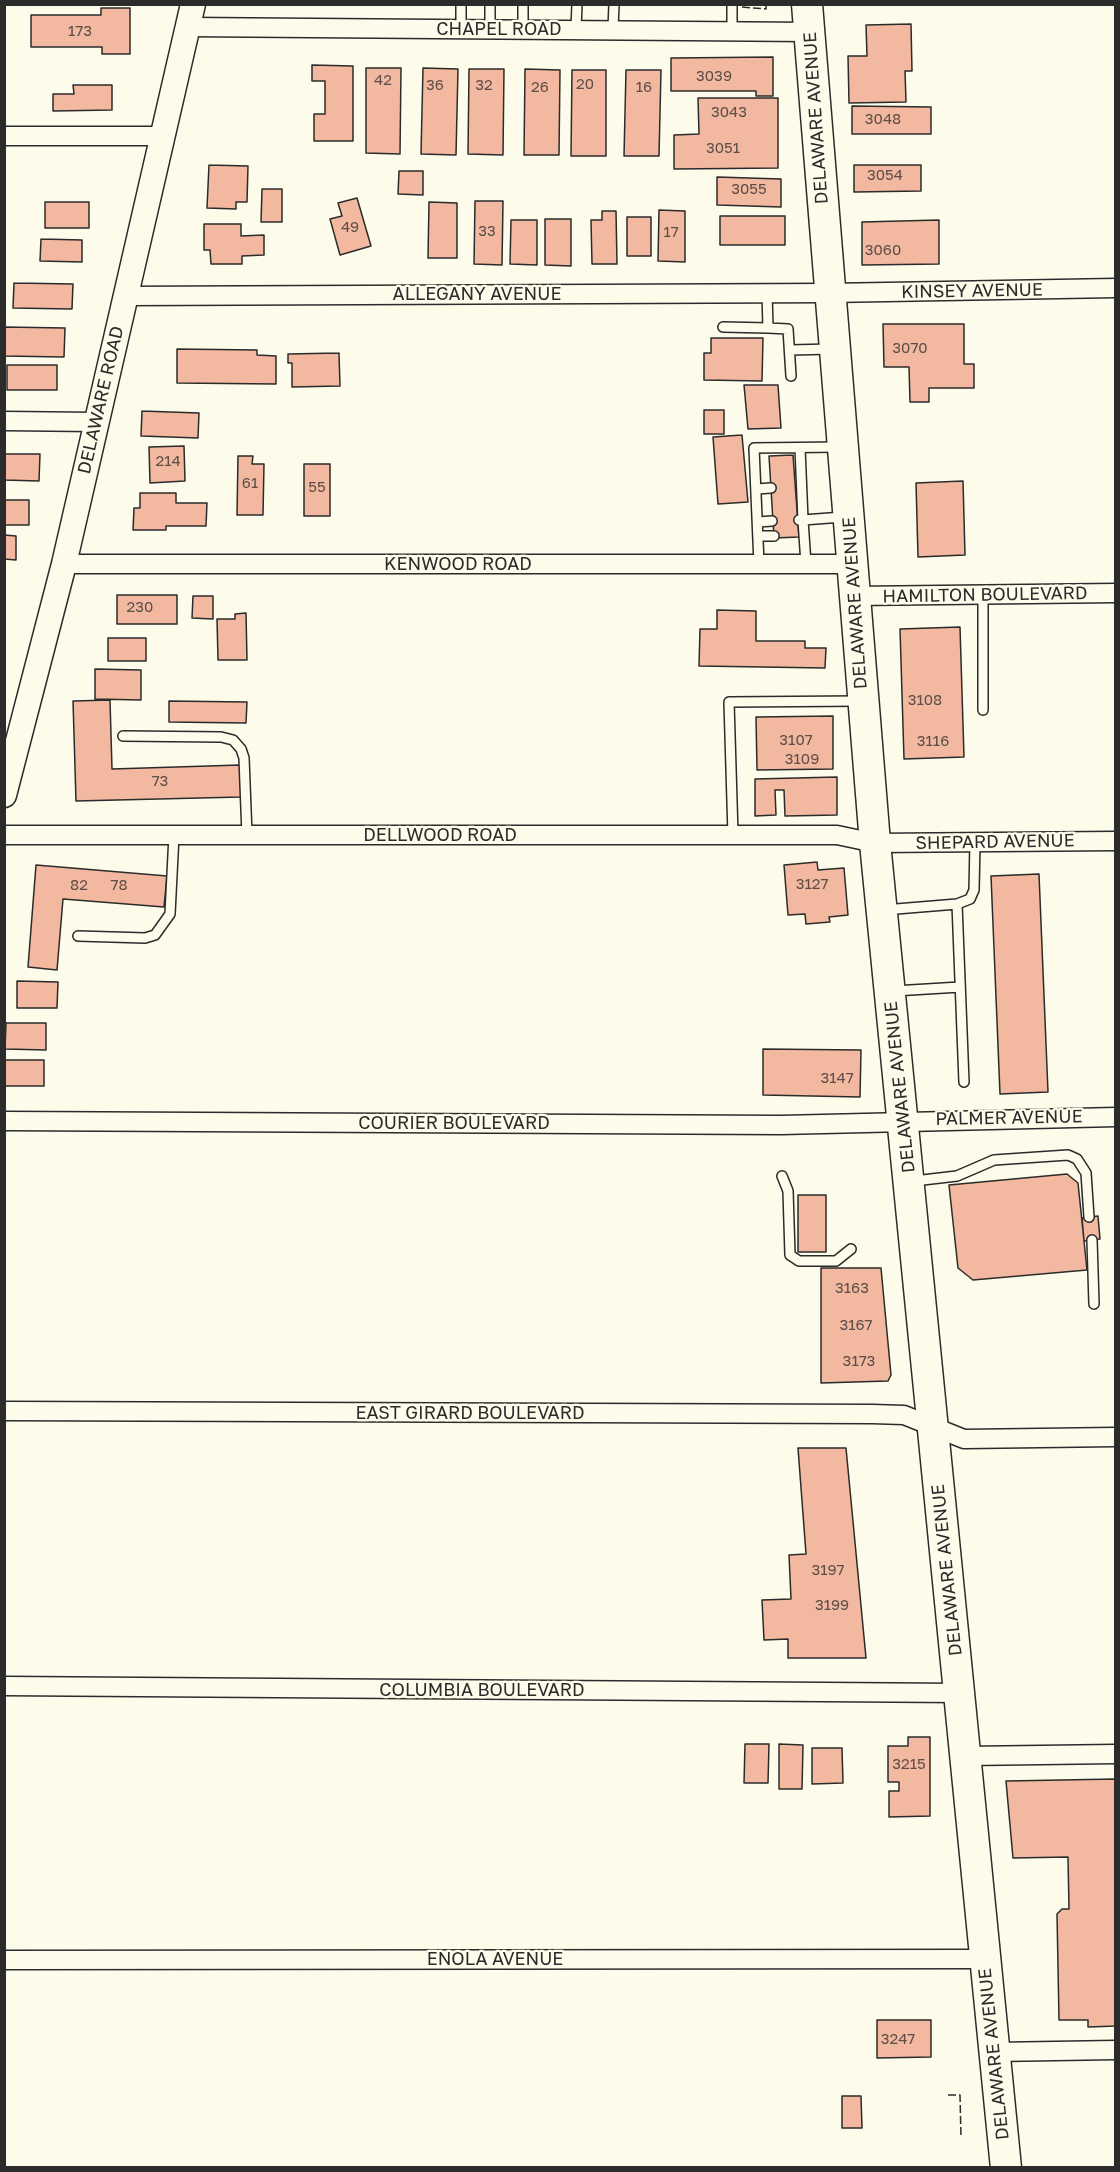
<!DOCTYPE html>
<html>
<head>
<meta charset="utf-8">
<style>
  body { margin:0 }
  #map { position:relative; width:1120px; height:2172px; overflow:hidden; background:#fdfbea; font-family:"Golos Text",sans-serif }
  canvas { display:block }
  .frame { position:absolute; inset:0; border:6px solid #2b2b2b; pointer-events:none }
</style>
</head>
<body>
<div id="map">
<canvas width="1120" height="2172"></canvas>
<div class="frame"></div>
</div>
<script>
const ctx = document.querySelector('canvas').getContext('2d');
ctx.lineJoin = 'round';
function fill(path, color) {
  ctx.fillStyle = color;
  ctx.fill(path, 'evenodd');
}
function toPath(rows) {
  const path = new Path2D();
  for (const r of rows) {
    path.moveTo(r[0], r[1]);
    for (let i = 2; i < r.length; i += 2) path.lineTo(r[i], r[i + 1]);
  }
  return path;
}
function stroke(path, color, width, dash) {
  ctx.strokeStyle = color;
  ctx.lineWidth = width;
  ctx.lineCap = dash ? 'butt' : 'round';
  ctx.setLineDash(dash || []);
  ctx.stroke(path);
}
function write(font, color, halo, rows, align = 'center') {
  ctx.font = font + ' "Golos Text",sans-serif';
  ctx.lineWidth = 4.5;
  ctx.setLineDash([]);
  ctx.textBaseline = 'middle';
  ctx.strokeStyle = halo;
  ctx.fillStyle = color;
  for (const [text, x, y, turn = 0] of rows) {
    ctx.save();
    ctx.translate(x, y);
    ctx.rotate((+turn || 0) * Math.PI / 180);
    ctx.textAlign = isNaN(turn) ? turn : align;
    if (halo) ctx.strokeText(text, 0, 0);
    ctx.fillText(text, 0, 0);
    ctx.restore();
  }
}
const building = toPath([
  [101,8,130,8,130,54,102,54,102,47,31,47,31,15,101,15,101,8],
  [911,24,912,71,905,71,906,102,849,103,848,56,867,56,866,25,911,24],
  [773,57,773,96,756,96,756,91,671,91,671,58,773,57],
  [312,65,353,66,353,141,314,141,314,114,325,114,325,81,312,81,312,65],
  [366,68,401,68,400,154,366,153,366,68],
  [423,68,458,69,456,155,421,154,423,68],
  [469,69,504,69,503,155,468,154,469,69],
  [525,69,560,70,559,155,524,155,525,69],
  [572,70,606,70,606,156,571,156,572,70],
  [626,70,661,70,659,156,624,156,626,70],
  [73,85,112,85,112,110,53,111,53,94,74,94,73,85],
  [698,98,778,98,778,168,674,169,674,135,699,134,698,98],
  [852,106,931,107,931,134,852,134,852,106],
  [209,165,248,166,247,202,236,202,236,209,207,208,209,165],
  [854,165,921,165,921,191,854,192,854,165],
  [399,171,423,171,423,195,398,194,399,171],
  [717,177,781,179,781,207,717,205,717,177],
  [262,189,282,189,282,222,261,222,262,189],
  [357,198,371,246,340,255,330,219,342,216,338,203,357,198],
  [475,201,503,201,502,265,474,264,475,201],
  [45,202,89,202,89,228,45,228,45,202],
  [429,202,457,203,457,258,428,258,429,202],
  [659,210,685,211,685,262,658,261,659,210],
  [602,211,616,211,617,264,592,264,591,220,602,220,602,211],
  [720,216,785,216,785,245,720,245,720,216],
  [627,217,651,217,651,256,627,256,627,217],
  [545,219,571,219,571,266,545,265,545,219],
  [511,220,537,220,537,265,510,264,511,220],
  [939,220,939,264,862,265,862,222,939,220],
  [204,224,241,224,241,236,264,235,264,255,242,256,242,264,211,264,210,250,204,250,204,224],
  [41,239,82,240,82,262,40,261,41,239],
  [14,283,73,284,72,309,13,308,14,283],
  [883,324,964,324,964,364,974,364,974,388,929,388,929,402,910,402,909,367,884,367,883,324],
  [4,327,65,328,64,357,4,356,4,327],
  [711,338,763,338,762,381,704,380,704,353,711,353,711,338],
  [177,349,257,350,257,355,276,356,276,384,177,383,177,349],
  [339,353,340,386,292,387,292,363,288,363,288,354,339,353],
  [7,365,57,365,57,390,7,390,7,365],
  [744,385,778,385,781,428,748,429,744,385],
  [704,410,724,410,724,434,704,434,704,410],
  [142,411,199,413,198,438,141,436,142,411],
  [742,435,748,502,718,504,713,437,742,435],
  [184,446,185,481,150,483,149,447,184,446],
  [4,454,40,454,39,481,4,480,4,454],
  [793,455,799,537,774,538,769,456,793,455],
  [238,456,253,456,252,464,264,464,263,515,237,515,238,456],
  [304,464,330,464,330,516,304,516,304,464],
  [963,481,965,555,918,557,916,483,963,481],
  [140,493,176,493,176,503,207,503,206,526,166,526,166,530,133,530,134,508,140,508,140,493],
  [4,500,29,500,29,525,4,525,4,500],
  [4,535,16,536,16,560,4,559,4,535],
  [117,595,177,595,177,624,117,624,117,595],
  [193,596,213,596,213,619,192,618,193,596],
  [717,610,756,611,756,641,805,641,805,648,826,648,825,668,699,666,700,629,717,629,717,610],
  [246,613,247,660,218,660,217,619,235,619,235,614,246,613],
  [960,627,964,757,904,759,900,629,960,627],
  [108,638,146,638,146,661,108,661,108,638],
  [95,669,141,670,141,700,95,699,95,669],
  [110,700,112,769,240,765,241,797,76,801,73,701,110,700],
  [169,701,247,702,246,723,169,722,169,701],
  [833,716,833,769,757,770,756,717,833,716],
  [837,777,837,815,785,816,784,790,775,790,776,815,755,816,755,779,837,777],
  [817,862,818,870,844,868,848,915,829,917,830,922,806,924,805,914,788,915,784,865,817,862],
  [36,865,167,876,164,907,63,899,57,970,28,967,36,865],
  [1039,874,1048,1092,1000,1094,991,876,1039,874],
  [17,981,58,982,57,1008,17,1008,17,981],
  [6,1023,46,1023,46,1050,5,1049,6,1023],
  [763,1049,861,1050,860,1097,763,1095,763,1049],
  [4,1060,44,1060,44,1086,4,1086,4,1060],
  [1067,1174,1078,1183,1087,1270,973,1280,958,1268,949,1185,1067,1174],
  [798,1195,826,1195,826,1252,798,1252,798,1195],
  [1098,1216,1100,1239,1084,1241,1082,1218,1098,1216],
  [821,1268,881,1268,891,1375,888,1381,821,1383,821,1268],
  [798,1448,846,1448,866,1658,788,1658,788,1639,764,1640,762,1600,791,1599,789,1555,806,1554,798,1448],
  [908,1737,930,1737,930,1816,889,1817,889,1791,899,1791,899,1782,888,1782,888,1746,908,1746,908,1737],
  [745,1744,769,1744,768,1783,744,1783,745,1744],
  [779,1744,803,1745,802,1789,779,1789,779,1744],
  [812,1748,842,1748,843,1783,812,1784,812,1748],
  [1116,1779,1116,2026,1088,2027,1088,2020,1059,2020,1057,1914,1062,1909,1069,1909,1068,1857,1013,1858,1006,1781,1116,1779],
  [877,2020,931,2020,931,2057,877,2058,877,2020],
  [842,2096,861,2096,862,2128,842,2128,842,2096]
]);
fill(building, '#f2b8a0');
stroke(building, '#2b2b2b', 1.5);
const service = toPath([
  [732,4,732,31],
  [461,29,461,4],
  [490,29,490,4],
  [523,29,523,4],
  [576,29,577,4],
  [613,30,614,4],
  [767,293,768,328,788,329,791,376],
  [723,327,768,328],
  [790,350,832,349],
  [800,448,803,520,843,517],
  [756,489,771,488],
  [799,520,803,520,806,564],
  [758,522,772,521],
  [758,536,774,536],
  [759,564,754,448,840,447],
  [983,595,983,710],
  [123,736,221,737,233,740,241,749,244,758,247,835],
  [733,835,729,702,861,701],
  [957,904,964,1082],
  [884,910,957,904,970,899,974,890,975,842],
  [78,936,145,938,155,935,170,914,174,835],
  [894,991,960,987],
  [782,1176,788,1191,790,1255,799,1261,836,1261,851,1249],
  [914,1181,957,1176,994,1160,1068,1155,1077,1159,1086,1173,1089,1217],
  [1092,1240,1094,1304]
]);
const minor = toPath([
  [188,27,810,32],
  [4,136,161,136],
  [125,296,829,293,1116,288],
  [4,421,96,422],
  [64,564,852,564],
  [854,596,1116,593],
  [4,835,837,835,875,843,1116,841],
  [4,1121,781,1125,1116,1117],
  [4,1411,872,1414,904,1415,964,1439,1116,1437],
  [4,1686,960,1693],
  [966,1756,1116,1754],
  [4,1960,985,1959],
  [994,2052,1116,2050]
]);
const tertiary = toPath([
  [4,795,64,564,193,4]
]);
const primary = toPath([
  [807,4,875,843,1006,2168]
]);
stroke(service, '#2b2b2b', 12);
stroke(minor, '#2b2b2b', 21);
stroke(tertiary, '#2b2b2b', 27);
stroke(primary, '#2b2b2b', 33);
stroke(service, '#fdfbea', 9);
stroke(minor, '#fdfbea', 18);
stroke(tertiary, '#fdfbea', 24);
stroke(primary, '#fdfbea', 30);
stroke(toPath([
  [742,7,766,9,766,4],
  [948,2095,960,2095,961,2138]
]), '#2b2b2b', 1.5, [8, 3]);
write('15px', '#5d4e48', null, [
  ["173",80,31],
  ["3039",714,76],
  ["42",383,80],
  ["20",585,84],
  ["36",435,85],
  ["32",484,85],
  ["26",540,87],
  ["16",644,87],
  ["3043",729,112],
  ["3048",883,119],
  ["3051",723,148],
  ["3054",885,175],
  ["3055",749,189],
  ["49",350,227],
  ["33",487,231],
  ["17",671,232],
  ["3060",883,250],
  ["3070",910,348],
  ["214",168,461],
  ["61",250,483],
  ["55",317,487],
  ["230",140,607],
  ["3108",925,700],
  ["3107",796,740],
  ["3116",933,741],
  ["3109",802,759],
  ["73",160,781],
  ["3127",812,884],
  ["82",79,885],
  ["78",119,885],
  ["3147",837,1078],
  ["3163",852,1288],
  ["3167",856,1325],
  ["3173",859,1361],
  ["3197",828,1570],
  ["3199",832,1605],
  ["3215",909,1764],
  ["3247",898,2039]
]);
write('18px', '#2b2b2b', '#fdfbea', [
  ["CHAPEL ROAD",499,29],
  ["DELAWARE AVENUE",816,118,-94],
  ["KINSEY AVENUE",972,291,-1],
  ["ALLEGANY AVENUE",477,294],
  ["DELAWARE ROAD",101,400,-77],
  ["KENWOOD ROAD",458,564],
  ["HAMILTON BOULEVARD",985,595,-1],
  ["DELAWARE AVENUE",855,603,-94],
  ["DELLWOOD ROAD",440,835],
  ["SHEPARD AVENUE",995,842,-1],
  ["DELAWARE AVENUE",900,1087,-96],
  ["PALMER AVENUE",1009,1118,-1],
  ["COURIER BOULEVARD",454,1123],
  ["EAST GIRARD BOULEVARD",470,1413],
  ["DELAWARE AVENUE",947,1570,-96],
  ["COLUMBIA BOULEVARD",482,1690],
  ["ENOLA AVENUE",495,1959],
  ["DELAWARE AVENUE",994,2054,-96]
]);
</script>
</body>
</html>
